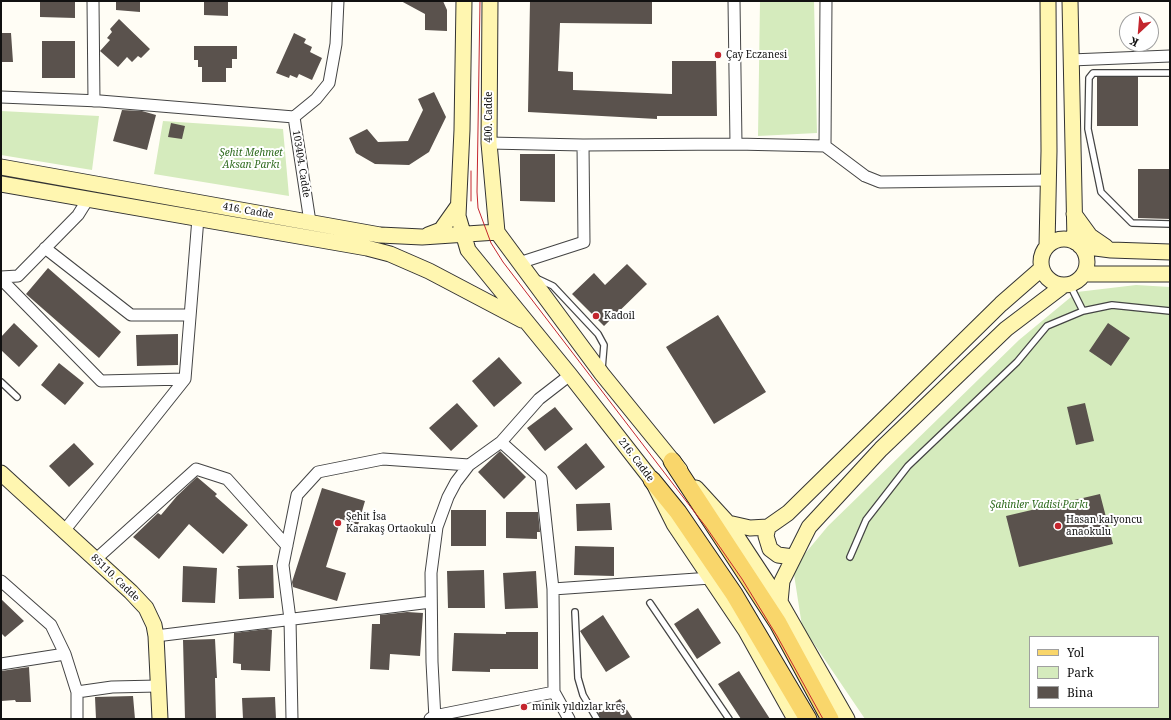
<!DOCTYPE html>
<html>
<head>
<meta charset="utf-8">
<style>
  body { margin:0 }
  #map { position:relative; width:1171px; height:720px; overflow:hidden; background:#fffdf5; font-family:"Noto Serif",serif }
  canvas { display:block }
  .frame { position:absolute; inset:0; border:2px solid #111; pointer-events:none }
  .legend { position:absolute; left:1029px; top:636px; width:130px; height:72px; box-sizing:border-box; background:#fff; border:1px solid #a0a0a0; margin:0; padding:5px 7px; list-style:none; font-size:12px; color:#111 }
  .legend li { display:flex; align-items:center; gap:8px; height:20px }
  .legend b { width:20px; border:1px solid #a0a0a0 }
  .north { position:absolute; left:1119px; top:12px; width:40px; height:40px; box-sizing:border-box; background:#fff; border:1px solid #a0a0a0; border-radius:50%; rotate:206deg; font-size:11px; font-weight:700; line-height:16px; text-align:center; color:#111 }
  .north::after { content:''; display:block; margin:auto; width:14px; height:18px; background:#c4262e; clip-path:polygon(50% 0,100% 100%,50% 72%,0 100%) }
</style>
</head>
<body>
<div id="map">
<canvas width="1171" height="720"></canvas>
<div class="frame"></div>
<ul class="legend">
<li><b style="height:5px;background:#f9d66b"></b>Yol</li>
<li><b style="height:11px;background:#d5ebbd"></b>Park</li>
<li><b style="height:11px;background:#5a524d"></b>Bina</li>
</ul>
<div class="north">K</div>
</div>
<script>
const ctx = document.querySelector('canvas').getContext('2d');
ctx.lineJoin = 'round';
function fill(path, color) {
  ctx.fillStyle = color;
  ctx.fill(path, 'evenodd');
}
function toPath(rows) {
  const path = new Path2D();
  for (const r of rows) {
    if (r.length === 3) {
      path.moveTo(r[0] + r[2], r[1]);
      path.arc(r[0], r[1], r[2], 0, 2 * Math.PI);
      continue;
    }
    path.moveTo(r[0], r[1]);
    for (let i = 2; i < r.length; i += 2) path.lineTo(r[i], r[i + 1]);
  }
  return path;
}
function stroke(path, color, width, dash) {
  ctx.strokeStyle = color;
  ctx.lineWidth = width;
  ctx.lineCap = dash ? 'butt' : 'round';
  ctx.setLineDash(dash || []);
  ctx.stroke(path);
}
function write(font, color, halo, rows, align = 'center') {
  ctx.font = font + ' "Noto Serif",serif';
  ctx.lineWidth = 4;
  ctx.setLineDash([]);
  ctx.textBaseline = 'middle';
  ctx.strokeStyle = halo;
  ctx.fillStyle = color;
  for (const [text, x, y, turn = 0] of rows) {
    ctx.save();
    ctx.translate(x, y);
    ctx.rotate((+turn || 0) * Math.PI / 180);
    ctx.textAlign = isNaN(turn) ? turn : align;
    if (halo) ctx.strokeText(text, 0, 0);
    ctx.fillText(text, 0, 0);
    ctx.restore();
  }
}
fill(toPath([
  [760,1,814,1,817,133,758,136],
  [1,111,99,116,92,170,1,155],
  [163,121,283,129,289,196,154,174],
  [1136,285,1170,287,1170,719,865,719,802,626,793,568,828,526,1019,340,1077,292],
  [1030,637,1158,637,1158,707,1030,707]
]), '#d5ebbd');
fill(toPath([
  [40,1,75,1,75,18,40,17],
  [116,1,140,1,140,12,116,10],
  [204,1,228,1,228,16,204,15],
  [401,1,443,1,447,10,447,31,425,30,425,14],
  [530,1,652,1,652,24,560,23,558,71,573,72,573,90,672,94,672,61,716,61,717,116,657,116,657,119,528,112],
  [119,19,150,49,141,58,138,56,132,62,127,57,118,67,100,51,110,40,107,38,112,32,110,29],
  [1,33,11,33,13,62,1,62],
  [294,33,306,39,304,43,312,47,310,52,322,58,312,80,299,74,297,78,290,75,289,78,276,73],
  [42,41,75,41,75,78,42,78],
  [194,46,237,46,237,59,232,59,232,68,226,68,226,82,202,82,202,67,198,67,198,60,194,60],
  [1097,77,1138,77,1138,126,1097,126],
  [434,92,446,117,429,152,409,165,375,164,356,153,349,138,367,129,378,142,408,141,423,110,418,99],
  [122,110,142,111,156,115,147,150,113,141],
  [171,123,185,126,182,139,168,137],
  [520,154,555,154,555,202,520,201],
  [1138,169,1170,169,1170,219,1138,218],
  [627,264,647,284,604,326,572,294,594,273,605,285],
  [48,268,121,332,99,358,26,294],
  [718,315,766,392,714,424,666,347],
  [14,323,38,346,19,367,1,350,1,337],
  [1108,323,1130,338,1111,366,1089,351],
  [178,334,178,365,137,366,136,335],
  [499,357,522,383,494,407,472,381],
  [59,363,84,383,65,405,41,385],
  [457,403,478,426,451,451,429,428],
  [1085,403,1094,441,1076,445,1067,407],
  [555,407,573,429,545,451,527,428],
  [74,443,94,464,69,487,49,466],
  [586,443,605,467,576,490,557,467],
  [500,451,526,477,504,499,478,472],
  [197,477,217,494,215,496,248,525,223,554,189,524,159,559,133,537,158,513,161,515,177,496],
  [322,488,365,501,358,525,341,519,326,567,346,573,337,601,293,587,292,582],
  [1100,494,1113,544,1019,567,1006,516],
  [610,503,612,530,577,531,576,504],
  [451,510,486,510,486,546,451,546],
  [506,512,538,512,540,532,537,532,537,539,506,538],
  [575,546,614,547,614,576,574,575],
  [273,565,274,598,239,599,238,569,240,569,236,566],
  [183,566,217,568,215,603,182,602],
  [484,570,485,608,448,608,447,571],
  [536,571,538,608,505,609,503,573],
  [1,599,24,621,5,637,1,633],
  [698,608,721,643,697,659,674,624],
  [407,612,423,613,420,656,390,654,389,670,370,669,372,624,380,624,380,615],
  [603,615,630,657,606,672,580,631],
  [267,629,272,630,270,671,241,670,241,664,233,663,234,633],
  [506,632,538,632,538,669,490,669,490,672,452,671,454,633,506,634],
  [215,639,217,678,215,678,216,719,185,719,183,640],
  [29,667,31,702,16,702,15,700,1,701,1,671],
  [739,671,770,719,741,719,718,684],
  [133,696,135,719,96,719,95,697],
  [275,697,276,719,243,719,242,698],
  [620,699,633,719,601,719,598,713]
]), '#5a524d');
const lane = toPath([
  [1170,73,1093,73,1089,78,1088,129,1101,192,1132,223,1170,224],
  [536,278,553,286,598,334,604,345,602,369],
  [1070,285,1083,311],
  [1,382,17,397],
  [850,557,866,520,908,466,1017,362,1047,326,1083,311,1112,305,1170,311],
  [650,603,729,719],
  [575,612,578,678,583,695,597,719]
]);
const street = toPath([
  [93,1,94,101],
  [734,1,736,144],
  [1071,60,1170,56],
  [1,97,100,101,294,117],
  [489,143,583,145,736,144,825,146,865,176,880,182,1049,180],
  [825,146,826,1],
  [310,222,294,117,316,99,329,83,336,44,338,1],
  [45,248,131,315,190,315],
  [519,263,584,242,583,145],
  [1,277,18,276,78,215,88,199],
  [1,279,101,381,185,379],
  [501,442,541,478,553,589,554,692,569,719],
  [64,531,185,379,198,218],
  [95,560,196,469,227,479,287,546],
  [1,581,51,625,65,654,77,692],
  [553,589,711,578],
  [156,636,431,602],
  [1,664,65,654],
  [77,719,77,692,112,687,158,686],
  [292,719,290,619,283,565,297,495,318,472,383,459,469,465],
  [430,719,434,716,554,692],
  [435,719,432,662,431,573,437,527,448,497,456,482,469,465,501,442,539,399,570,375]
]);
const secondary = toPath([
  [464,1,462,130,458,216,468,250,570,375,652,480,674,524,746,631,795,719],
  [490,1,489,143,497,232],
  [1070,1,1075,242],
  [1,167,380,235,422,237,497,232],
  [1,184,367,248,390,254,429,271,522,320],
  [1074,214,1090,236,1106,247],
  [497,232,602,374,680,470],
  [428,235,441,230,458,206],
  [1064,262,23],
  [1047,246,1049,151,1048,1],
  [1080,246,1111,250,1170,252],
  [1084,274,1170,274],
  [1,473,131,592,146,608,154,625,156,636,160,719],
  [696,488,728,523,780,602,847,719],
  [728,523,750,528,768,527,788,513,1001,304,1041,269],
  [768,527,766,536,770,549,778,555,793,557],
  [780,602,782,581,809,527,881,449,1006,329,1064,285]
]);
const primary = toPath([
  [672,461,778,623,830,719],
  [652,480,678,512,734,594,808,719]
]);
stroke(lane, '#444', 8);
stroke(street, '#444', 13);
stroke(secondary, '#333', 17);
stroke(primary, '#222', 19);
stroke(lane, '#fff', 5.5);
stroke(street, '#fff', 11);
stroke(secondary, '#fff6b0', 15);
stroke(primary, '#f9d66b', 17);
stroke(toPath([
  [480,1,477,192,478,208,491,243,503,262,706,527,742,579,777,636,823,719],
  [471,171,471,201]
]), '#c4262e', 1);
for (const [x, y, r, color] of [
  [718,55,4,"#c4262e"],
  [596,316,4,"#c4262e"],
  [338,523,4,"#c4262e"],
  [1058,526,4,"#c4262e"],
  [524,707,4,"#c4262e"]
]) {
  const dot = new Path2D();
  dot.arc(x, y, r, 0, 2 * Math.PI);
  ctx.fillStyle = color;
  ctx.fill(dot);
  stroke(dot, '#fff', 1.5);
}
write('10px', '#111', '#fff', [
  ["Çay Eczanesi",726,55],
  ["Kadoil",604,316],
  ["Şehit İsa",346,517],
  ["Karakaş Ortaokulu",346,529],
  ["Hasan kalyoncu",1066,520],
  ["anaokulu",1066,532],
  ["minik yıldızlar kreş",532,707]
], 'left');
write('10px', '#111', '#fff', [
  ["400. Cadde",489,117,-90],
  ["103404. Cadde",301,164,81],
  ["416. Cadde",248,211,10],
  ["216. Cadde",636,460,53],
  ["85110. Cadde",115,578,44]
]);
write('italic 10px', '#2f6b1f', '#fff', [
  ["Şehit Mehmet",251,153],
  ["Aksan Parkı",251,165],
  ["Şahinler Vadisi Parkı",1039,505]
]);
</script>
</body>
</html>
